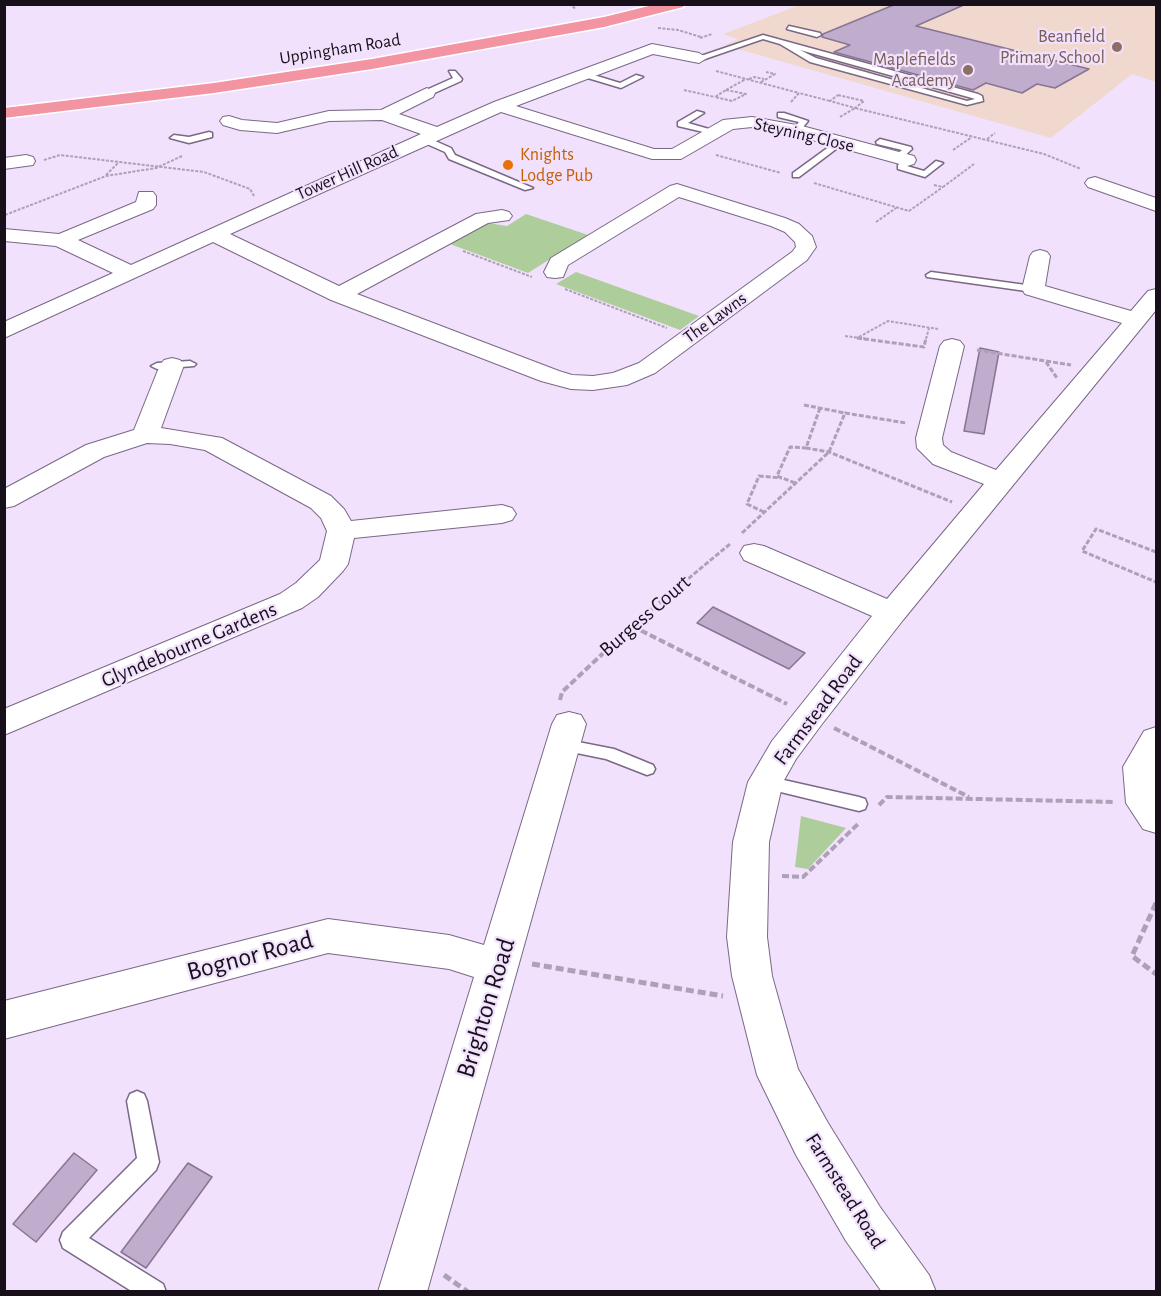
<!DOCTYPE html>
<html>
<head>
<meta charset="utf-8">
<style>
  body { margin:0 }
  #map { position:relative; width:1161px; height:1296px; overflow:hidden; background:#f1e1fc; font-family:"Alegreya Sans",sans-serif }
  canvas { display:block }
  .frame { position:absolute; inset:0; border:6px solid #17101b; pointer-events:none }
</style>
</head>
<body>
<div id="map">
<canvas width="1161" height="1296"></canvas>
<div class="frame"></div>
</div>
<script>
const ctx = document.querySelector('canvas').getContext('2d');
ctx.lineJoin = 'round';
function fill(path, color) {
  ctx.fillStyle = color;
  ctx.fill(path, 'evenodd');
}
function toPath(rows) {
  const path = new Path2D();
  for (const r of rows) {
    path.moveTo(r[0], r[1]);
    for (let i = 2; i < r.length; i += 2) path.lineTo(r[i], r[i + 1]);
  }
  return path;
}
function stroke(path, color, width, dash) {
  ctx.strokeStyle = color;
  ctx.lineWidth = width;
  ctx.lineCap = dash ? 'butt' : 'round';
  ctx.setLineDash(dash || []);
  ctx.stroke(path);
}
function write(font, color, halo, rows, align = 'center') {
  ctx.font = font + ' "Alegreya Sans",sans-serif';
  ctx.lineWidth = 4.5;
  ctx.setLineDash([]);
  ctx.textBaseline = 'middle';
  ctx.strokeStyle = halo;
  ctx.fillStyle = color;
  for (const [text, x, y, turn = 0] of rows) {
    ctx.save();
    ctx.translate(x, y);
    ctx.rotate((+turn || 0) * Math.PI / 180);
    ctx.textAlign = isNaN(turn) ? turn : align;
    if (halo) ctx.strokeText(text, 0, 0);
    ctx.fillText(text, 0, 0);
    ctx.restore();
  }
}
fill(toPath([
  [800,5,1156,5,1156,82,1132,74,1051,138,724,45,738,39,723,34]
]), '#f0d8cf');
fill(toPath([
  [526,214,588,235,528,273,450,244,482,225,488,223,507,226],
  [576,272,699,316,680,330,556,284],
  [801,816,846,828,808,869,795,867]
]), '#adce9b');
const building = toPath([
  [896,4,966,4,916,26,1089,69,1055,88,1037,84,1022,93,986,83,973,90,834,52,850,45,822,37,823,34,896,4],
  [980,348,999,352,984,434,964,431,980,348],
  [713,607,805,653,789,669,697,623,713,607],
  [74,1153,97,1170,36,1242,13,1224,74,1153],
  [188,1163,212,1177,146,1268,121,1252,188,1163]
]);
fill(building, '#c0accd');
stroke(building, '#877593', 1.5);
const service = toPath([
  [789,26,820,33,821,35,817,37,787,29,789,26],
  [763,35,978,94,982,96,983,101,967,105,810,62,780,44,763,39,702,60,695,58,763,35],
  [800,50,972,98,975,99,967,101,816,58,800,50],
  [449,71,455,71,462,79,461,81,430,95,424,95,424,91,453,78,449,71],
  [584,72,620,83,636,75,643,77,621,88,581,76,581,72,584,72],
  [697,111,704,113,688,123,716,131,716,135,678,126,678,122,697,111],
  [778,113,784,113,808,121,799,132,793,132,792,130,799,122,778,117,778,113],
  [209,132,212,133,212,137,189,143,170,138,174,135,189,137,209,132],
  [420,137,426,137,451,148,455,155,533,188,525,190,449,159,445,152,420,141,420,137],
  [880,139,911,147,912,149,900,160,894,160,894,156,902,150,877,144,876,142,880,139],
  [837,141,844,143,799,177,793,177,793,173,837,141],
  [907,157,911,160,907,166,924,171,936,161,943,163,925,177,898,169,898,165,907,157],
  [931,272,1033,286,1038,289,1033,292,927,277,926,275,931,272],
  [190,361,196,364,194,366,157,369,151,366,157,363,190,361],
  [563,739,614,749,653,765,655,769,653,773,647,775,606,759,557,749,555,745,557,741,563,739],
  [766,776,859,797,865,799,867,804,865,809,859,811,760,787,758,782,760,777,766,776],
  [137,1091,144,1094,147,1101,159,1162,156,1170,89,1238,163,1284,166,1292,133,1292,63,1248,60,1240,63,1232,137,1158,127,1101,130,1094,137,1091]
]);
const minor = toPath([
  [652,44,699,53,707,58,699,63,653,54,516,106,654,149,672,149,723,120,752,117,802,126,914,156,916,160,914,164,907,166,794,135,752,127,733,129,681,159,652,159,501,112,230,234,339,286,476,214,502,210,509,212,512,216,509,220,488,223,357,294,559,371,572,375,593,376,613,373,639,363,792,252,796,247,795,242,785,232,771,226,679,197,568,265,563,277,555,278,547,277,544,272,551,258,670,186,677,184,785,218,799,224,812,236,816,247,807,260,655,373,627,385,593,390,571,389,541,381,331,300,213,242,4,338,4,322,113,273,56,246,4,241,4,229,59,234,136,202,139,192,153,192,156,196,156,205,153,209,78,240,131,265,421,134,382,120,329,121,277,133,240,130,223,125,220,121,223,117,229,116,242,120,277,123,329,111,381,110,427,88,435,93,433,97,399,114,437,127,494,102,652,44],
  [26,155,33,157,35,161,33,165,4,169,4,158,26,155],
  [1095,177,1156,198,1156,211,1088,187,1085,183,1088,179,1095,177],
  [1040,250,1047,252,1050,256,1045,286,1131,311,1148,291,1156,289,1156,310,903,620,822,724,796,759,783,782,769,842,767,937,772,976,798,1069,828,1123,880,1207,929,1275,936,1292,882,1292,846,1241,796,1155,757,1075,732,976,727,937,733,842,748,782,772,741,872,616,744,560,740,553,744,546,754,544,764,546,887,599,984,484,933,464,917,448,916,438,940,346,944,341,952,339,960,341,964,346,942,438,943,445,951,452,996,470,1122,323,1025,294,1022,289,1030,256,1033,252,1040,250],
  [172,358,180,360,184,365,161,428,222,438,331,496,344,509,351,521,502,505,512,508,516,514,512,520,502,523,354,538,348,564,343,571,318,597,302,608,4,735,4,709,280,594,296,583,320,560,327,531,321,518,311,508,205,450,170,444,147,443,104,457,14,506,4,508,4,489,86,445,134,430,160,365,164,360,172,358],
  [569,712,581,715,586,724,427,1292,378,1292,474,977,449,969,328,953,4,1039,4,1001,328,919,449,935,484,945,552,724,557,715,569,712],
  [1156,727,1156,833,1143,829,1126,803,1123,767,1144,731,1156,727]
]);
const trunk = toPath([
  [657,4,685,4,683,7,604,27,372,69,214,93,4,118,4,108,214,83,372,59,604,17,657,4]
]);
stroke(service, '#7a6886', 3);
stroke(minor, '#7a6886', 2);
stroke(trunk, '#fff', 3);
stroke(toPath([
  [569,4,576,9],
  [658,28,678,30,701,37],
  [700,38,712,34],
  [716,71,799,93],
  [749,79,754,77,764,79],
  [761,82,775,74,766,72],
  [684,90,715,97],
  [726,90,746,94,732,101,715,97,726,90],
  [726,90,746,79],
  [838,95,864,101,855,108,830,101,838,95],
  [791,102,799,93,830,101],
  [840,117,855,108,1044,154,1081,169],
  [987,139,995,133],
  [953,150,972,137],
  [716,155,781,173],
  [44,160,60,155,204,172,250,189,254,196],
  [106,175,119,162],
  [814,183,909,211,943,187],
  [934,185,943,187,974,164],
  [5,215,106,176,156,168,182,156],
  [876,222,896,208],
  [463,251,532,277],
  [565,289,667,328],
  [845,336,868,339],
  [859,337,888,321,938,329],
  [926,339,929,328]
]), '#aea1b7', 2, [3, 1.5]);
stroke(toPath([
  [857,338,924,347,926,338],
  [977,350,1071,365],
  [1046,362,1057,378],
  [804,405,845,413],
  [820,408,806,448,829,452,952,502],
  [795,483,777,476,790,447,806,448],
  [764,512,747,504,759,476,782,478],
  [742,533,829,452,845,413,906,423],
  [1156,552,1096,529,1082,551,1156,582],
  [683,583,730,544]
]), '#aea1b7', 3, [5, 2]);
stroke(toPath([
  [632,626,787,704],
  [560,700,562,692,632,626,685,581],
  [834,728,969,797],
  [879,805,887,797,1114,802],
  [782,876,803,877,858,824]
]), '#aea1b7', 4, [7, 3]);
stroke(toPath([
  [1156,903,1132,956,1156,974],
  [532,964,723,996],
  [444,1275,468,1292]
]), '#aea1b7', 5, [8, 4]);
fill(service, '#fff');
fill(minor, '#fff');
fill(trunk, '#f294a2');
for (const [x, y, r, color] of [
  [1117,47,6,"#8d6e63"],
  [968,70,6,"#8d6e63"],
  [508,165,6,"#e8710a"]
]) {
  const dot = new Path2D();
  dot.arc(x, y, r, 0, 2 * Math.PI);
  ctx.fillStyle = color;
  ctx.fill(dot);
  stroke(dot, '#f1e1fc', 2);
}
write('18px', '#785e54', '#f1e1fc', [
  ["Beanfield",1105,37],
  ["Primary School",1105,58],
  ["Maplefields",956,60],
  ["Academy",956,81]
], 'right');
write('18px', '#17101b', '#f1e1fc', [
  ["Uppingham Road",340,49,-9],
  ["Steyning Close",804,135,13],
  ["Tower Hill Road",347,173,-24],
  ["The Lawns",715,318,-36]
]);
write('18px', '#c56008', '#f1e1fc', [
  ["Knights",520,155],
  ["Lodge Pub",520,176]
], 'left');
write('21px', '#17101b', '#f1e1fc', [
  ["Burgess Court",645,616,-41],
  ["Glyndebourne Gardens",189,645,-23],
  ["Farmstead Road",818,710,-53],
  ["Farmstead Road",845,1191,58]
]);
write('26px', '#17101b', '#f1e1fc', [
  ["Bognor Road",250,956,-15],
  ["Brighton Road",486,1008,-73]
]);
</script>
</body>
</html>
